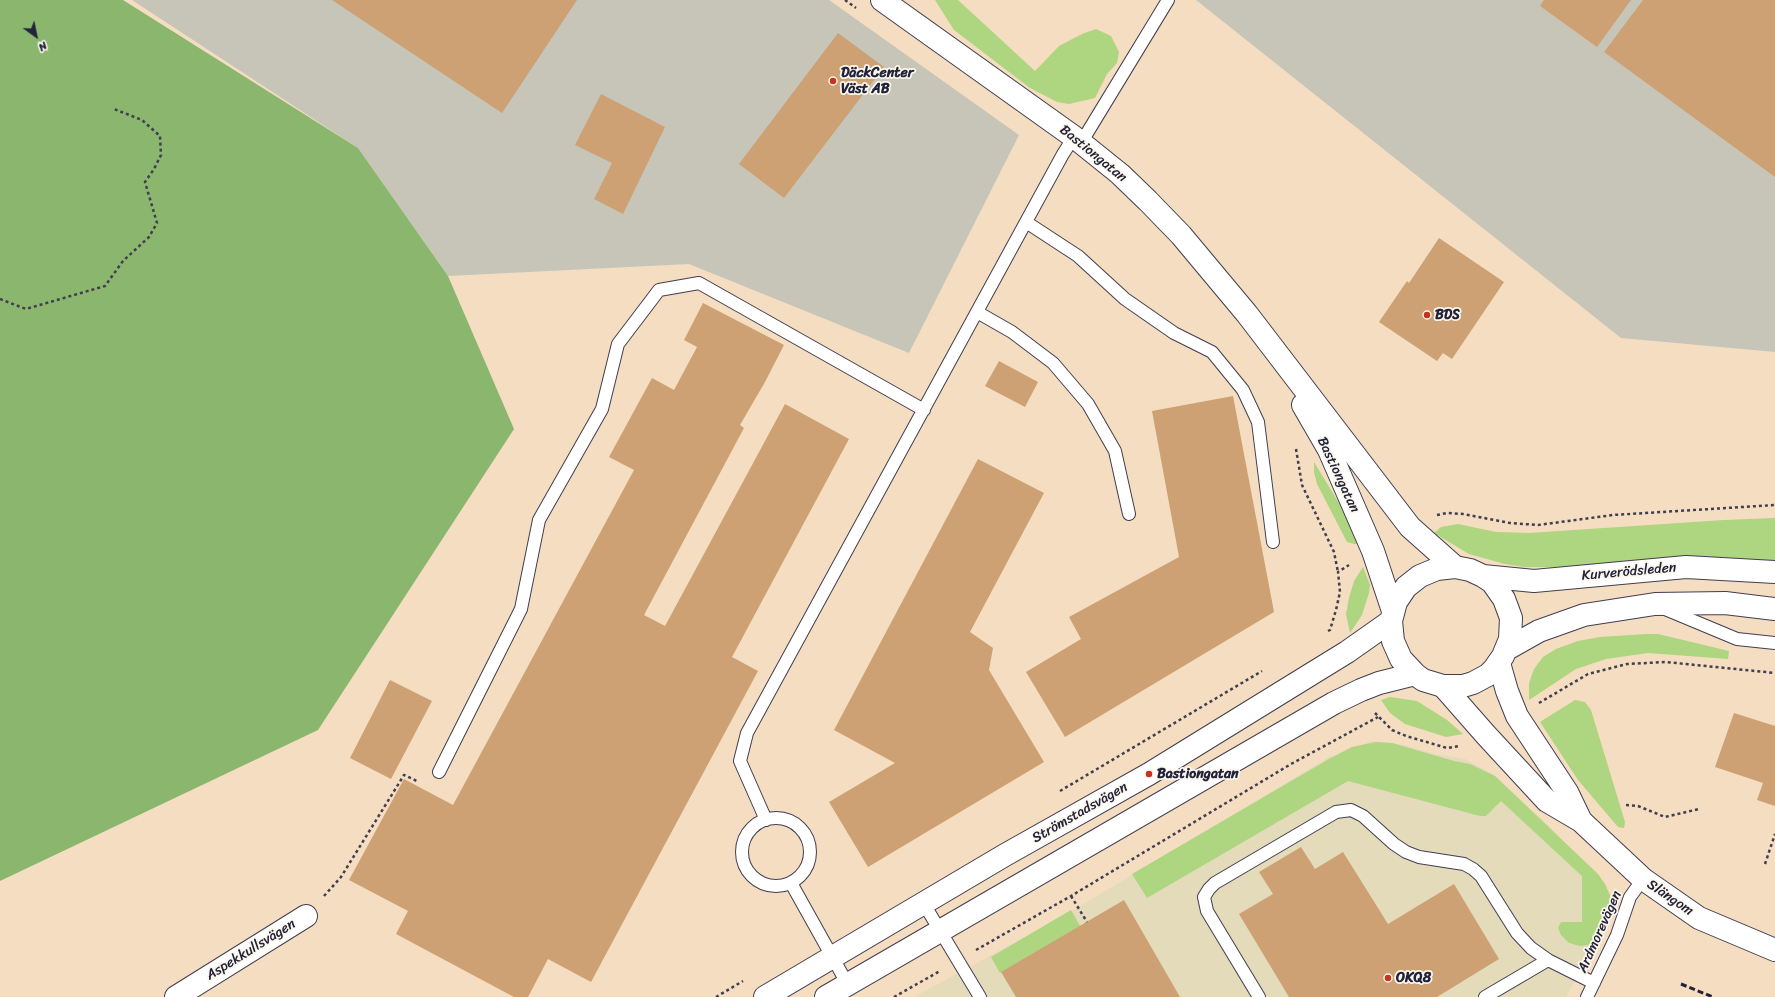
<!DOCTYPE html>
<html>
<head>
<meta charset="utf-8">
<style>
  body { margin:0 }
  #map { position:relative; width:1775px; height:997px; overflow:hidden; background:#f4ddc0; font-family:Sriracha,sans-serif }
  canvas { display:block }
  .north { position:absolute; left:16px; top:16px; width:40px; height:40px; -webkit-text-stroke:3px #fbf7ec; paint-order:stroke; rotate:147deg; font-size:11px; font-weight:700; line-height:16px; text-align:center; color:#22223b }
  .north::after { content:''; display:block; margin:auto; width:14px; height:18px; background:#22223b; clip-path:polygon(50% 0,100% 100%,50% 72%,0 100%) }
</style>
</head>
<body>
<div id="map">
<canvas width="1775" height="997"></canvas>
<div class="north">N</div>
</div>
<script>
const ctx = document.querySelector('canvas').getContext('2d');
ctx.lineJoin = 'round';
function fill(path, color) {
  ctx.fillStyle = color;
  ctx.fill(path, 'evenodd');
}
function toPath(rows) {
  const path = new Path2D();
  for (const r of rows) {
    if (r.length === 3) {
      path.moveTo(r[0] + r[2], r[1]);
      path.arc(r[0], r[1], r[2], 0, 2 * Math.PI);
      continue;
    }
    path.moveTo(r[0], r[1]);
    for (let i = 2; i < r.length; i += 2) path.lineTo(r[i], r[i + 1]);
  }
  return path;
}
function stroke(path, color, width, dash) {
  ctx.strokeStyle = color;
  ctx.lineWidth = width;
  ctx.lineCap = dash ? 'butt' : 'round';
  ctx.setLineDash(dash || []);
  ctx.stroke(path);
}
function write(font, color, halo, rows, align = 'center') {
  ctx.font = font + ' Sriracha,sans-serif';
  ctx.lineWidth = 3.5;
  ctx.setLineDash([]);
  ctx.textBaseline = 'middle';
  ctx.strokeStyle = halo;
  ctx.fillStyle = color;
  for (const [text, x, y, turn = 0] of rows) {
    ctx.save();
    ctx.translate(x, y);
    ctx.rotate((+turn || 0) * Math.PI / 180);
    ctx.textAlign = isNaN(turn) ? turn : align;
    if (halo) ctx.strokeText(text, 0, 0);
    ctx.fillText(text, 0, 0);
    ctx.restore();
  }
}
fill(toPath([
  [1372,741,1404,745,1434,754,1465,759,1494,775,1553,830,1607,893,1599,938,1566,997,914,997,1062,917,1329,757]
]), '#e3dbba');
fill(toPath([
  [132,0,829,0,1019,135,909,353,689,264,448,276,358,148],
  [1196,0,1775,0,1775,352,1621,338]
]), '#c6c5b8');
fill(toPath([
  [935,0,958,0,1035,71,1059,46,1082,34,1096,29,1111,36,1119,52,1117,63,1107,74,1095,98,1069,104,1057,102,1030,88,954,30],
  [1314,462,1345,513,1358,542,1357,544,1354,544,1347,542,1317,484,1314,472],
  [1775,518,1775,562,1685,559,1614,562,1568,567,1524,567,1505,564,1469,554,1434,533,1441,527,1458,524,1496,532,1529,533,1724,520],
  [1363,567,1370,585,1369,593,1362,615,1350,633,1346,614,1349,598,1354,581],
  [1646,634,1658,634,1729,651,1728,659,1648,653,1606,659,1576,669,1529,700,1529,683,1534,669,1543,657,1556,649,1578,641,1600,637],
  [1390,697,1417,701,1447,720,1463,734,1446,737,1405,724,1390,713,1381,700],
  [1575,700,1585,702,1591,710,1625,822,1624,828,1618,827,1578,780,1540,722],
  [1376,742,1392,743,1454,761,1470,764,1495,776,1598,874,1605,884,1610,895,1610,905,1604,931,1599,937,1588,945,1580,946,1569,943,1561,935,1558,928,1561,922,1582,922,1582,876,1501,801,1486,816,1480,816,1348,781,1147,898,1132,874,1329,759,1352,747],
  [1071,910,1080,926,1000,973,991,957]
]), '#aed57f');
fill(toPath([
  [0,0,123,0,358,148,448,276,514,429,318,730,0,881]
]), '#8ab66e');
fill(toPath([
  [332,0,577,0,502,113],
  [1544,0,1631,0,1597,47,1540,6],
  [1643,0,1775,0,1775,177,1604,52],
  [838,33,884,67,784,198,739,164],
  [601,94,665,127,623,214,594,199,612,163,575,145],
  [1439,238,1504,282,1452,359,1443,353,1437,361,1379,322,1407,281,1409,283],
  [703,303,784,345,765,382,740,425,744,428,644,615,665,626,785,404,849,439,732,657,758,671,591,982,548,959,528,997,514,997,396,934,408,911,349,880,404,779,453,805,634,470,609,457,652,378,674,390,697,347,684,340],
  [999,361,1038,382,1025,407,985,386],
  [1233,396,1274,612,1065,737,1026,672,1081,639,1069,617,1179,557,1152,411],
  [978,459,1044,493,970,632,993,648,989,670,1044,762,868,867,829,802,895,763,834,730],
  [390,680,432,701,391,779,350,758],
  [1734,713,1775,726,1775,806,1757,800,1763,783,1715,767],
  [1301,847,1315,869,1343,852,1388,924,1454,884,1499,959,1437,997,1289,997,1239,914,1273,894,1259,872],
  [1124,900,1180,997,1016,997,1001,972]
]), '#cda173');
const service = toPath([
  [1081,143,1168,0],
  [1026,222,1078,256,1125,299,1174,333,1212,352,1243,390,1258,422,1273,542],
  [977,312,1012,332,1053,363,1088,404,1115,451,1129,514],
  [1665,609,1737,639,1775,643],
  [439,772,521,609,539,520,602,409,618,344,659,290,699,283,924,410],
  [776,852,34],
  [766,820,740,761,747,733,1063,154,1074,137],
  [791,883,848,985],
  [924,904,980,997],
  [1259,997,1207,911,1204,897,1209,889,1215,883,1336,812,1351,810,1363,816,1394,844,1406,852,1419,857,1464,864,1473,869,1481,876,1517,933,1531,948,1548,960,1594,983],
  [1485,997,1548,960],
  [1587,997,1617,935,1630,897,1643,879]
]);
const minor = toPath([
  [1499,663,1507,691,1517,716,1567,792,1581,821],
  [1443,686,1486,735,1547,801,1581,821,1643,879,1699,918,1775,950],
  [176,997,306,916]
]);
const secondary = toPath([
  [882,0,1074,137,1120,174,1148,201,1181,235,1247,314,1410,527,1455,567],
  [1303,405,1329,450,1373,551,1393,611],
  [1483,576,1492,582,1504,599,1511,618,1510,639,1503,656,1494,669,1488,675,1473,683,1463,686,1443,686,1423,680,1415,674,1401,659,1393,641,1391,621,1396,602,1406,587,1420,576,1437,569,1455,567,1470,570,1483,576,1534,581,1686,567,1775,572],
  [1507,649,1539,631,1584,615,1655,604,1725,603,1775,609],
  [765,997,1005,855,1149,774,1347,652,1391,621],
  [826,997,1334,703,1361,690,1379,683,1415,674]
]);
stroke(service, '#423e4f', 14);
stroke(minor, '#423e4f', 24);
stroke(secondary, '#423e4f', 24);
stroke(toPath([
  [845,0,856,8],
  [0,299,26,309,105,286,123,261,149,237,157,223,145,182,154,169,161,155,160,136,142,120,114,109],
  [1296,449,1302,485,1334,552,1338,572],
  [1437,515,1447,513,1463,514,1510,523,1538,525,1613,515,1775,505],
  [1328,631,1330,630,1336,610,1340,592,1338,572,1349,565],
  [1539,703,1588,674,1627,664,1666,662,1775,673],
  [1375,713,1392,730,1406,736,1447,748,1460,746],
  [1060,791,1262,671],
  [1626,805,1638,806,1665,817,1699,809],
  [1765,864,1775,834],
  [324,896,341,877,404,775,419,782],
  [1071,896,1087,922],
  [976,950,1071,896,1291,764,1378,717],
  [716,997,743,981],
  [894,997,940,971]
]), '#423e4f', 2.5, [3, 3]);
stroke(service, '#fff', 12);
stroke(minor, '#fff', 22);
stroke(secondary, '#fff', 22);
stroke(toPath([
  [1681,984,1713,997]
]), '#22223b', 3, [6, 3]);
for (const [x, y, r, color] of [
  [833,81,4,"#c8321e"],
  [1427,315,4,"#c8321e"],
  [1149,774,4,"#c8321e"],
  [1388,978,4,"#c8321e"]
]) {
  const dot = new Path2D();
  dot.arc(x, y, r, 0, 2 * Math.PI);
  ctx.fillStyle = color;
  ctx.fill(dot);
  stroke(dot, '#fbf7ec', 1.5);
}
write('bold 14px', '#22223b', '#fbf7ec', [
  ["DäckCenter",841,73],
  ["Väst AB",841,89],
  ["BDS",1435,315],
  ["Bastiongatan",1157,774],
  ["OKQ8",1396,978]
], 'left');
write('14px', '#22223b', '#fbf7ec', [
  ["Bastiongatan",1093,154,39],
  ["Bastiongatan",1338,475,65],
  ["Kurverödsleden",1629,572,-5],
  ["Strömstadsvägen",1080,813,-30],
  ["Slängom",1670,898,34],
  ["Ardmorevägen",1600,932,-66],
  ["Aspekkullsvägen",251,950,-32]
]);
</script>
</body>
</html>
